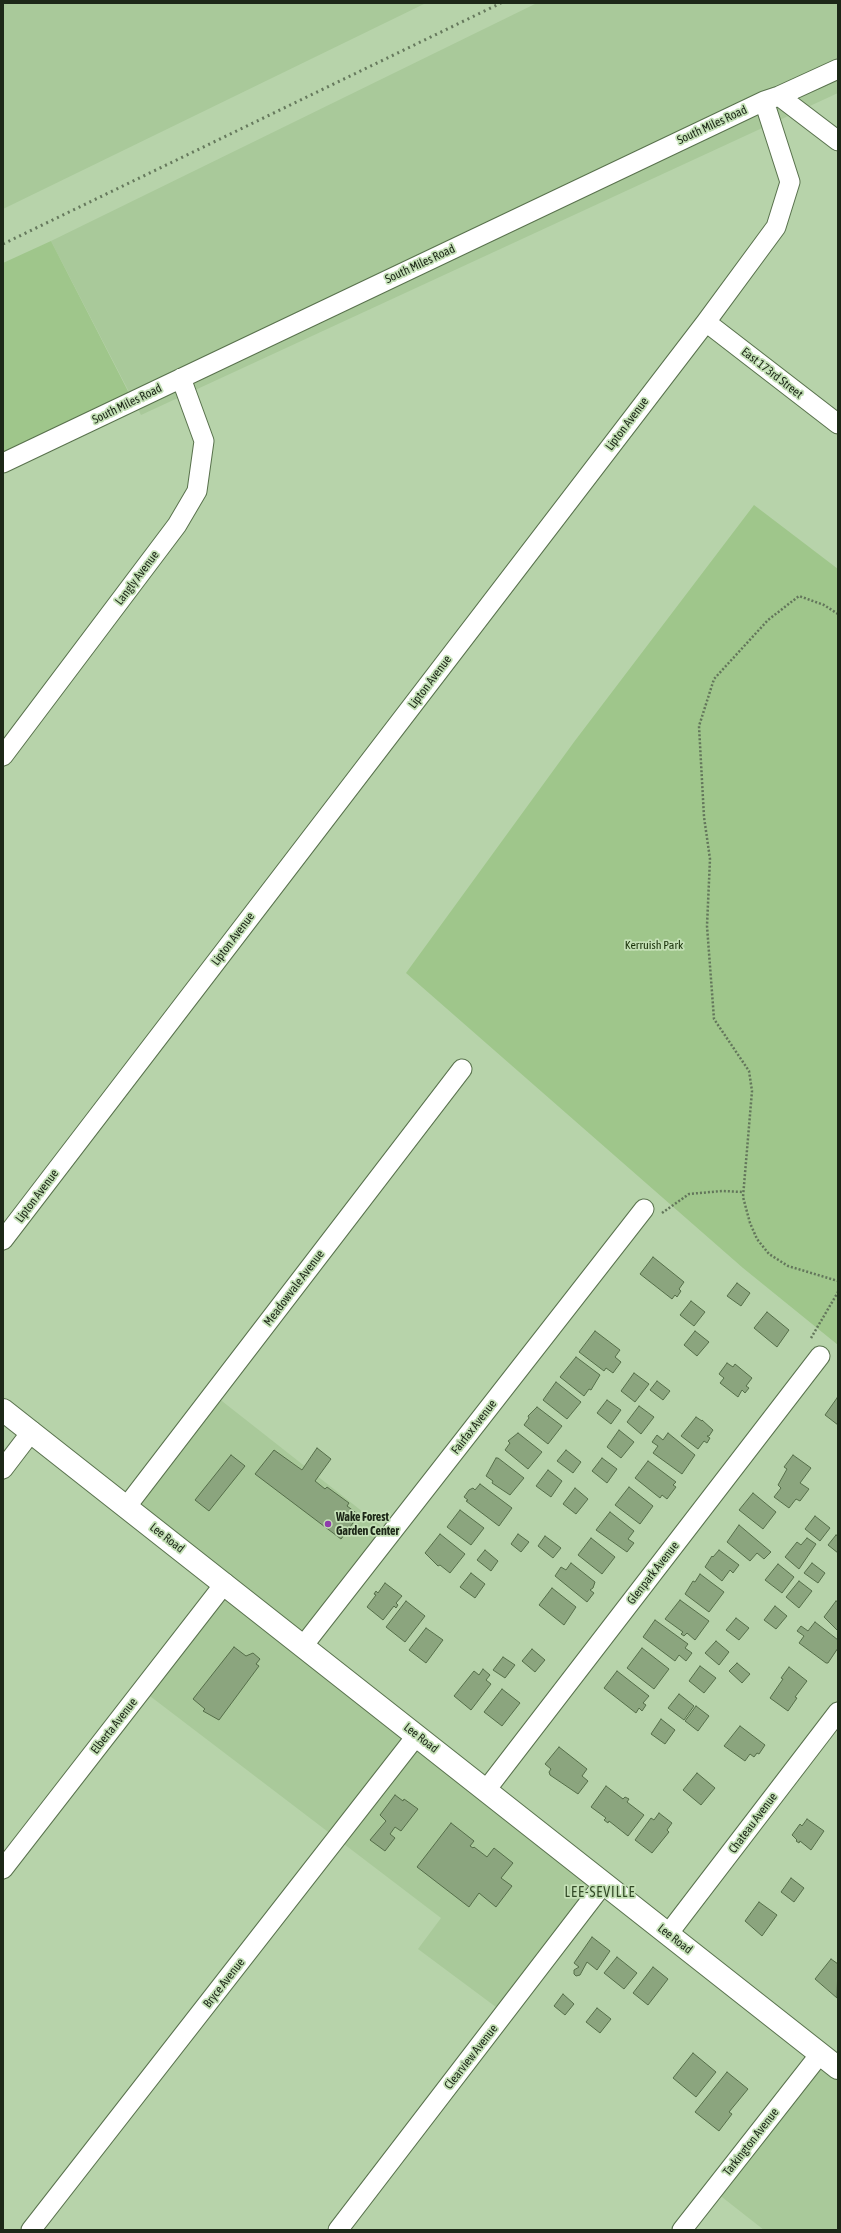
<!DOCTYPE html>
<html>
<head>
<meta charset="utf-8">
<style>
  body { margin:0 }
  #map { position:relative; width:841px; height:2233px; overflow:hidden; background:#b7d3aa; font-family:"Asap Condensed",sans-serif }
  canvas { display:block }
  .frame { position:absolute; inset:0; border:4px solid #1d2818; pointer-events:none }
</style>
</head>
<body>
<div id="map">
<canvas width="841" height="2233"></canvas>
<div class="frame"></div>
</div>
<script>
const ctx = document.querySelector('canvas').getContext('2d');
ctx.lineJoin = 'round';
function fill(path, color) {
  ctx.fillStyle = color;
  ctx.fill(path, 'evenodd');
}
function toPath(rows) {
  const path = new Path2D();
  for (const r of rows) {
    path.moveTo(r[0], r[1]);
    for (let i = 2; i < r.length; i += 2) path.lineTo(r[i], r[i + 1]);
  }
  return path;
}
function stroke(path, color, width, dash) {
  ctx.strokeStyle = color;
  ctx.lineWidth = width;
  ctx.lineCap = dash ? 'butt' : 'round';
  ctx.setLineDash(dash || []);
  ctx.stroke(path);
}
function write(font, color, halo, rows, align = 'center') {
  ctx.font = font + ' "Asap Condensed",sans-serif';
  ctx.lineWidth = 3.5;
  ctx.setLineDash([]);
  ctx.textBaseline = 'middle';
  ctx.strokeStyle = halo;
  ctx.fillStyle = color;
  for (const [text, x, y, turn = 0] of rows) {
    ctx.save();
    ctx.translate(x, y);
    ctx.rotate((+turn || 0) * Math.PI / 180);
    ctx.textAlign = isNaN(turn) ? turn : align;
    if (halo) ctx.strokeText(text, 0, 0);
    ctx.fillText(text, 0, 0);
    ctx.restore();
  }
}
fill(toPath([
  [3,3,426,3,3,209],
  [537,3,838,3,838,93,141,415,51,241],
  [213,1394,391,1534,303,1646,604,1883,504,2013,418,1949,441,1918,142,1690,225,1583,127,1506],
  [820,2054,838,2068,838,2230,764,2230,713,2190]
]), '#a9c99a');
fill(toPath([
  [51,241,133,401,3,463,3,263],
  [754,505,838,569,838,1345,743,1268,406,973,574,742]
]), '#9fc68b');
const building = toPath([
  [653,1257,684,1282,679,1289,681,1291,677,1297,675,1295,672,1299,640,1274,653,1257],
  [737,1283,750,1293,741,1306,727,1296,737,1283],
  [691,1301,705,1312,694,1326,680,1315,691,1301],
  [767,1312,789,1330,777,1347,754,1328,767,1312],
  [595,1331,620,1350,615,1357,621,1362,613,1373,606,1368,604,1371,579,1352,595,1331],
  [695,1331,709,1342,697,1356,684,1345,695,1331],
  [576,1357,600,1375,591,1390,589,1389,584,1396,560,1377,576,1357],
  [727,1363,733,1367,735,1364,752,1378,746,1386,749,1388,745,1393,742,1390,738,1397,720,1383,724,1378,719,1374,727,1363],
  [634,1373,649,1384,635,1402,621,1391,634,1373],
  [657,1381,670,1391,663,1400,650,1390,657,1381],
  [556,1382,581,1402,567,1419,543,1400,556,1382],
  [837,1398,838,1399,838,1425,825,1415,837,1398],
  [607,1400,621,1410,611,1424,597,1413,607,1400],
  [639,1406,654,1417,641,1434,627,1422,639,1406],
  [537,1407,562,1426,548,1444,524,1425,529,1418,528,1416,537,1407],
  [696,1417,702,1421,702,1420,713,1430,709,1436,707,1436,710,1438,707,1443,704,1441,698,1449,681,1436,696,1417],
  [619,1430,634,1442,621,1458,607,1447,619,1430],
  [518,1433,542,1452,528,1469,505,1450,510,1443,508,1441,518,1433],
  [668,1433,695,1455,682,1474,653,1453,658,1446,652,1442,657,1435,663,1440,668,1433],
  [317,1448,331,1459,315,1481,325,1489,327,1487,349,1503,347,1506,359,1515,341,1539,255,1474,274,1450,302,1470,317,1448],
  [566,1450,581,1462,573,1473,557,1461,566,1450],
  [231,1455,245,1466,209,1511,195,1500,231,1455],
  [793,1455,811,1468,800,1483,809,1489,800,1501,796,1499,789,1508,774,1497,781,1488,778,1485,787,1469,784,1467,793,1455],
  [496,1458,498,1458,524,1478,510,1495,492,1483,493,1481,486,1476,496,1458],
  [602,1458,617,1469,607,1483,592,1471,602,1458],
  [648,1461,676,1482,673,1485,676,1487,667,1499,662,1495,660,1498,635,1478,648,1461],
  [548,1470,562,1481,551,1497,536,1486,548,1470],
  [480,1484,512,1508,499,1526,466,1501,468,1500,464,1497,469,1490,473,1488,475,1490,480,1484],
  [629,1487,653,1506,640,1524,615,1505,629,1487],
  [575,1488,588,1499,576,1514,563,1504,575,1488],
  [753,1493,776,1512,763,1529,739,1510,753,1493],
  [460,1510,484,1528,471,1545,447,1527,460,1510],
  [610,1512,634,1531,628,1539,634,1543,627,1552,596,1530,610,1512],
  [815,1516,830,1528,820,1541,805,1529,815,1516],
  [739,1525,771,1552,764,1559,757,1553,750,1561,727,1542,739,1525],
  [440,1534,465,1554,450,1573,440,1565,438,1566,425,1553,440,1534],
  [518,1534,529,1542,521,1552,511,1544,518,1534],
  [836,1535,838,1536,838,1553,828,1545,836,1535],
  [545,1536,561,1548,553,1558,538,1546,545,1536],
  [591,1538,615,1557,602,1574,578,1555,591,1538],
  [807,1538,816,1544,799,1569,785,1557,797,1542,801,1545,807,1538],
  [485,1550,498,1561,491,1571,477,1560,485,1550],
  [719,1550,739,1565,733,1573,730,1570,722,1581,705,1567,712,1556,713,1557,719,1550],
  [571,1563,595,1582,593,1588,590,1590,594,1593,587,1602,555,1576,561,1567,566,1570,571,1563],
  [812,1563,825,1573,818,1583,804,1573,812,1563],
  [778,1564,794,1577,782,1593,765,1580,778,1564],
  [471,1573,485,1584,475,1598,460,1587,471,1573],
  [700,1574,724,1592,709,1612,685,1594,693,1581,695,1582,700,1574],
  [799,1581,812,1591,799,1608,786,1597,799,1581],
  [385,1583,402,1596,396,1603,398,1605,396,1608,394,1606,383,1620,367,1607,376,1595,374,1594,376,1591,378,1593,385,1583],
  [552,1588,576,1607,564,1625,539,1605,552,1588],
  [680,1600,709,1621,695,1640,687,1633,684,1636,681,1634,683,1632,665,1619,680,1600],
  [406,1601,425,1616,405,1642,386,1627,406,1601],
  [836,1601,838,1602,838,1631,824,1617,836,1601],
  [775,1606,787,1616,776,1629,764,1620,775,1606],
  [736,1618,749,1628,739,1640,726,1630,736,1618],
  [655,1620,688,1644,685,1648,692,1653,686,1661,679,1655,675,1661,643,1637,655,1620],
  [815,1622,838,1640,838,1648,828,1663,826,1663,799,1643,804,1636,797,1631,801,1626,808,1631,815,1622],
  [426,1628,443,1640,426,1663,409,1650,426,1628],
  [716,1641,729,1652,719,1665,705,1653,716,1641],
  [234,1647,246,1656,253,1653,260,1659,256,1664,259,1666,219,1720,203,1711,205,1709,193,1699,234,1647],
  [642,1648,669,1669,654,1689,627,1668,642,1648],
  [532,1649,545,1660,535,1672,522,1661,532,1649],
  [503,1657,515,1665,505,1678,493,1670,503,1657],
  [737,1663,750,1674,742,1683,729,1671,737,1663],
  [700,1666,716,1678,704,1693,689,1681,700,1666],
  [789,1667,807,1681,795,1697,797,1698,788,1711,770,1698,783,1679,781,1678,789,1667],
  [483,1669,490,1675,486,1680,491,1684,471,1710,454,1696,474,1671,479,1675,483,1669],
  [617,1671,649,1696,643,1703,646,1705,642,1711,639,1708,636,1713,604,1688,617,1671],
  [502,1689,520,1703,502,1726,484,1712,502,1689],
  [679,1694,694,1706,684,1720,668,1708,679,1694],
  [696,1706,709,1716,698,1731,685,1721,696,1706],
  [661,1719,675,1730,665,1744,651,1734,661,1719],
  [740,1726,765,1745,759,1754,757,1753,754,1757,750,1754,745,1761,724,1746,740,1726],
  [559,1747,587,1769,582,1776,588,1781,578,1794,550,1775,549,1772,551,1769,545,1764,559,1747],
  [697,1773,715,1788,701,1805,683,1790,697,1773],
  [606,1786,623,1799,625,1797,629,1799,627,1802,644,1815,628,1836,609,1821,608,1823,604,1820,606,1818,591,1807,606,1786],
  [395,1795,403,1801,404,1799,418,1809,401,1831,395,1827,390,1834,395,1838,385,1851,370,1840,386,1821,380,1815,395,1795],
  [659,1813,672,1823,667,1830,669,1832,652,1853,635,1840,651,1818,654,1820,659,1813],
  [807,1819,824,1831,811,1850,800,1841,799,1843,796,1841,797,1840,792,1835,800,1824,802,1826,807,1819],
  [451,1823,474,1841,470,1846,473,1848,474,1847,487,1857,494,1848,513,1863,501,1878,512,1886,496,1907,479,1893,469,1907,417,1867,451,1823],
  [791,1878,804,1888,794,1902,781,1892,791,1878],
  [759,1902,777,1915,762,1936,745,1921,759,1902],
  [592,1937,610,1951,597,1970,587,1962,580,1975,576,1976,574,1974,574,1970,579,1967,574,1963,592,1937],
  [617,1957,637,1973,624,1989,604,1973,617,1957],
  [831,1959,838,1964,837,1998,815,1979,831,1959],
  [653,1967,668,1979,648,2005,633,1993,653,1967],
  [563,1994,574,2004,565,2015,554,2006,563,1994],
  [597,2008,611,2019,600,2033,586,2022,597,2008],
  [693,2053,716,2072,696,2097,673,2078,693,2053],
  [727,2072,748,2089,729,2112,732,2114,719,2131,695,2112,727,2072]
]);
fill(building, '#8ba57e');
stroke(building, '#556e49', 1);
const minor = toPath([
  [779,96,838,141],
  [706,322,838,424],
  [3,463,764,101,779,96,838,69],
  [3,756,177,525,197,491,204,441,181,378],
  [3,1240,706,322,776,227,790,182,764,101],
  [3,1469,32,1431],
  [127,1506,462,1069],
  [303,1646,644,1209],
  [486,1790,820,1356],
  [3,1869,225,1583],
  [668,1934,838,1712],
  [31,2230,417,1735],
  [338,2230,604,1883],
  [682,2230,820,2054]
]);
const major = toPath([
  [3,1410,838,2068]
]);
stroke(minor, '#59724d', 21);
stroke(major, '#59724d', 24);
stroke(toPath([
  [838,614,824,605,799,596,768,620,714,679,699,726,704,817,710,859,707,926,714,1019,749,1071,752,1091,743,1197,750,1223,757,1239,769,1254,788,1266,838,1281],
  [662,1213,689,1194,722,1191,743,1192],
  [811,1338,838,1292]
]), '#63765b', 2.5, [2, 2]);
stroke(minor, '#fff', 19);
stroke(major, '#fff', 22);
stroke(toPath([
  [3,244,501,3]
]), '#66795d', 3, [2, 4]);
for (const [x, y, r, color] of [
  [328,1524,4,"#8e3dac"]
]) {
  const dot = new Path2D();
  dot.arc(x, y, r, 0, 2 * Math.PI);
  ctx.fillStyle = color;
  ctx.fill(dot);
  stroke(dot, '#c4e0b6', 1.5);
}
write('12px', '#1d2818', '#c4e0b6', [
  ["South Miles Road",712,125,-25],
  ["South Miles Road",420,264,-25],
  ["East 173rd Street",772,373,38],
  ["South Miles Road",127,404,-26],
  ["Lipton Avenue",627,424,-53],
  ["Langly Avenue",137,578,-53],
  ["Lipton Avenue",430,682,-53],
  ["Lipton Avenue",233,939,-53],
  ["Lipton Avenue",37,1196,-53],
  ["Meadowvale Avenue",294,1288,-53],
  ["Fairfax Avenue",474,1427,-52],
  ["Lee Road",167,1538,38],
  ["Glenpark Avenue",653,1573,-52],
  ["Elberta Avenue",114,1726,-52],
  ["Lee Road",421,1738,38],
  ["Chateau Avenue",753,1823,-53],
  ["Lee Road",675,1939,38],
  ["Bryce Avenue",224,1983,-52],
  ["Clearview Avenue",471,2057,-52],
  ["Tarkington Avenue",751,2142,-52]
]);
write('12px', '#193109', '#c4e0b6', [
  ["Kerruish Park",654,945]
]);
write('bold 12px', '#1d2818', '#c4e0b6', [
  ["Wake Forest",336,1517],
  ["Garden Center",336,1531]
], 'left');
ctx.letterSpacing = '1px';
write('14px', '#324926', '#c4e0b6', [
  ["LEE-SEVILLE",600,1893]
]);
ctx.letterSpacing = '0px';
</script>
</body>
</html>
